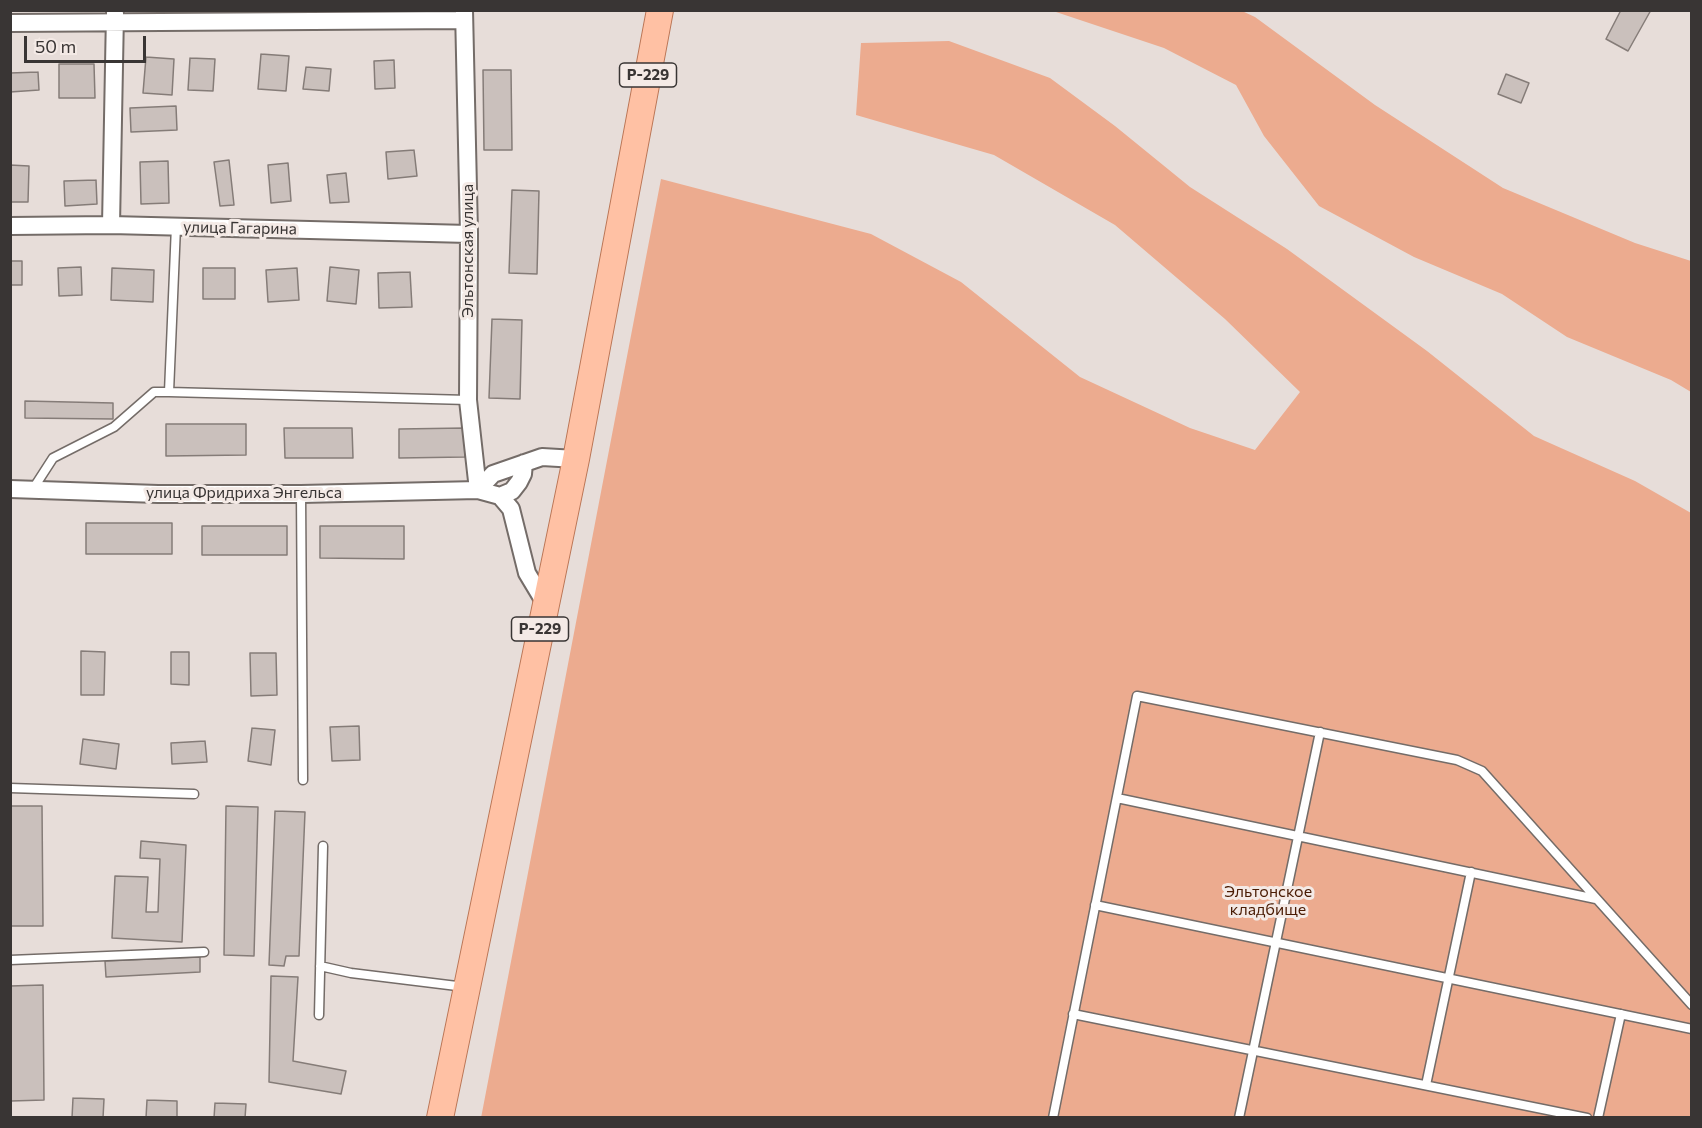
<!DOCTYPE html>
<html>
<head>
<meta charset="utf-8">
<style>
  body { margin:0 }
  #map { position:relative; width:1702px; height:1128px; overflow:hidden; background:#e7ddd9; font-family:Commissioner,sans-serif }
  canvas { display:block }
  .frame { position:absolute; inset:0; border:12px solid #393534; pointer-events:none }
  .scale { position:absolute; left:24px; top:36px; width:122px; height:27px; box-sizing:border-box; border:3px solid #393534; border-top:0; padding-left:8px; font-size:18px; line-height:21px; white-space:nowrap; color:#393534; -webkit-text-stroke:4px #f4eae6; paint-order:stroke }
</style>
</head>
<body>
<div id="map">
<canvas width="1702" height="1128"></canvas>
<div class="frame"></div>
<div class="scale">50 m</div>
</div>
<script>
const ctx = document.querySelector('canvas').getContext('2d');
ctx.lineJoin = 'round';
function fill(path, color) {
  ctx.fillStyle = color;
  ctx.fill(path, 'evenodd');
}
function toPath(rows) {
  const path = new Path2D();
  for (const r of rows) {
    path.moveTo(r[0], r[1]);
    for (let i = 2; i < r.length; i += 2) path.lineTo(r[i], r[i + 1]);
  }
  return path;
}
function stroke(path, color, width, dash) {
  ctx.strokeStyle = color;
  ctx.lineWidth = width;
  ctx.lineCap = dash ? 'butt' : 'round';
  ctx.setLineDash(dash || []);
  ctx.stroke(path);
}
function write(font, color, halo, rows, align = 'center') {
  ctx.font = font + ' Commissioner,sans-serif';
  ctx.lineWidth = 6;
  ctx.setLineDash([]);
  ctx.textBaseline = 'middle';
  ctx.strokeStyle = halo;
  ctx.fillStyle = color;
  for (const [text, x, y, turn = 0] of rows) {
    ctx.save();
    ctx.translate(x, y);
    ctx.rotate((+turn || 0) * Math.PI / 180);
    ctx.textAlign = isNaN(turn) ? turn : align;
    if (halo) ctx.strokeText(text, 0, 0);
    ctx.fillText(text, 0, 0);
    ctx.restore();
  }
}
fill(toPath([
  [1053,11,1242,11,1255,17,1375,105,1503,188,1635,243,1691,261,1691,392,1671,380,1567,337,1502,294,1414,257,1319,206,1264,136,1236,85,1164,48],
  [949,41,1050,78,1115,126,1190,187,1287,249,1427,351,1534,436,1635,481,1691,513,1691,1117,481,1118,661,179,871,234,961,282,1080,377,1190,428,1255,450,1300,392,1225,319,1115,225,994,155,856,115,861,43]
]), '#ecab8f');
const building = toPath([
  [1621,10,1651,10,1628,51,1606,39,1621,10],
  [261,54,289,56,286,91,258,89,261,54],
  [146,57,174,59,172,95,143,93,146,57],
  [190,58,215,59,213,91,188,90,190,58],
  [394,60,395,88,375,89,374,61,394,60],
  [59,64,94,64,95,98,59,98,59,64],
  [306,67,331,69,329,91,303,89,306,67],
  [483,70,511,70,512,150,484,150,483,70],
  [38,72,39,90,10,92,10,73,38,72],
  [1506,74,1529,83,1521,103,1498,94,1506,74],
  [176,106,177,130,131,132,130,108,176,106],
  [414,150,417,176,388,179,386,152,414,150],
  [229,160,234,205,220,206,214,162,229,160],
  [168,161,169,203,141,204,140,162,168,161],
  [288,163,291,201,271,203,268,165,288,163],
  [10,165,29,166,28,202,10,202,10,165],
  [346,173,349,202,330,203,327,175,346,173],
  [96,180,97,204,65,206,64,181,96,180],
  [512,190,539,191,537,274,509,273,512,190],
  [10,261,22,261,22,285,10,285,10,261],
  [81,267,82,295,59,296,58,268,81,267],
  [330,267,359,270,356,304,327,301,330,267],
  [112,268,154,270,153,302,111,300,112,268],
  [203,268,235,268,235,299,203,299,203,268],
  [297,268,299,300,268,302,266,270,297,268],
  [410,272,412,307,379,308,378,273,410,272],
  [492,319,522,320,520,399,489,398,492,319],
  [25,401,113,403,113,419,25,418,25,401],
  [166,424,246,424,246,455,166,456,166,424],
  [284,428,352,428,353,458,285,458,284,428],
  [465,428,465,457,399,458,399,429,465,428],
  [86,523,172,523,172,554,86,554,86,523],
  [202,526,287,526,287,555,202,555,202,526],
  [320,526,404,526,404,559,320,558,320,526],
  [81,651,105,652,104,695,81,695,81,651],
  [171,652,189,652,189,685,171,684,171,652],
  [250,653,276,653,277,695,251,696,250,653],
  [359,726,360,760,332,761,330,727,359,726],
  [252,728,275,730,271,765,248,761,252,728],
  [83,739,119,744,116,769,80,764,83,739],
  [205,741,207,762,172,764,171,743,205,741],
  [10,806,42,806,43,926,10,926,10,806],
  [226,806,258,807,254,956,224,955,226,806],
  [275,811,305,812,299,956,286,956,284,966,269,965,275,811],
  [141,841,186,845,182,942,112,938,115,876,148,877,146,912,158,912,160,859,140,858,141,841],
  [200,957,200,972,106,977,105,961,200,957],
  [271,976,298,977,293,1061,346,1071,341,1094,269,1082,271,976],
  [43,985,44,1100,11,1101,10,986,43,985],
  [73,1098,104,1099,103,1118,72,1118,73,1098],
  [147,1100,177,1101,177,1118,146,1118,147,1100],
  [215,1103,246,1104,245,1118,214,1118,215,1103]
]);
fill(building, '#cac0bc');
stroke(building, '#857c78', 1.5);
const lane = toPath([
  [169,392,468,400],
  [33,489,53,458,114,427,154,392,169,392,176,226],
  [301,494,303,780],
  [10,788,194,794],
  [1117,798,1596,899],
  [1095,905,1692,1029],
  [10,960,204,952],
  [320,966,351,973,465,987],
  [1073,1014,1587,1118],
  [319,1015,323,846],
  [1426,1085,1471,872],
  [1053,1118,1137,696,1457,760,1482,771,1692,1005],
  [1239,1118,1320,732],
  [1598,1118,1621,1014]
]);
const street = toPath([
  [464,10,469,234,468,400,478,490,500,496,511,509,527,573,545,603],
  [10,23,464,20],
  [111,225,115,13],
  [10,226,111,225,469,234],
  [10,489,158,494,301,494,478,490,493,474,542,457,576,459],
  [500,496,512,491,519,482,523,474,524,463]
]);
const primary = toPath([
  [440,1118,576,459,660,10]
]);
stroke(lane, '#746c68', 11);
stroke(street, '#746c68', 20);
stroke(primary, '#ba7555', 28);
stroke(lane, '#fff', 8);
stroke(street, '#fff', 16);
stroke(primary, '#ffc1a4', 26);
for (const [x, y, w] of [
  [648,75,57],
  [540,629,57]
]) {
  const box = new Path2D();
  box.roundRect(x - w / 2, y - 12, w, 24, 4.5);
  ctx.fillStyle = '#f4eae6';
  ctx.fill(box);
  stroke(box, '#393534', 1.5);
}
write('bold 15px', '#393534', null, [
  ["Р-229",648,75],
  ["Р-229",540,629]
]);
write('16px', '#393534', '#f4eae6', [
  ["улица Гагарина",240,228,1],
  ["Эльтонская улица",468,251,-90],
  ["улица Фридриха Энгельса",244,493]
]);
write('16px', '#491b03', '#f4eae6', [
  ["Эльтонское",1268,892],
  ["кладбище",1268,910]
]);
</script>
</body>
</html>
